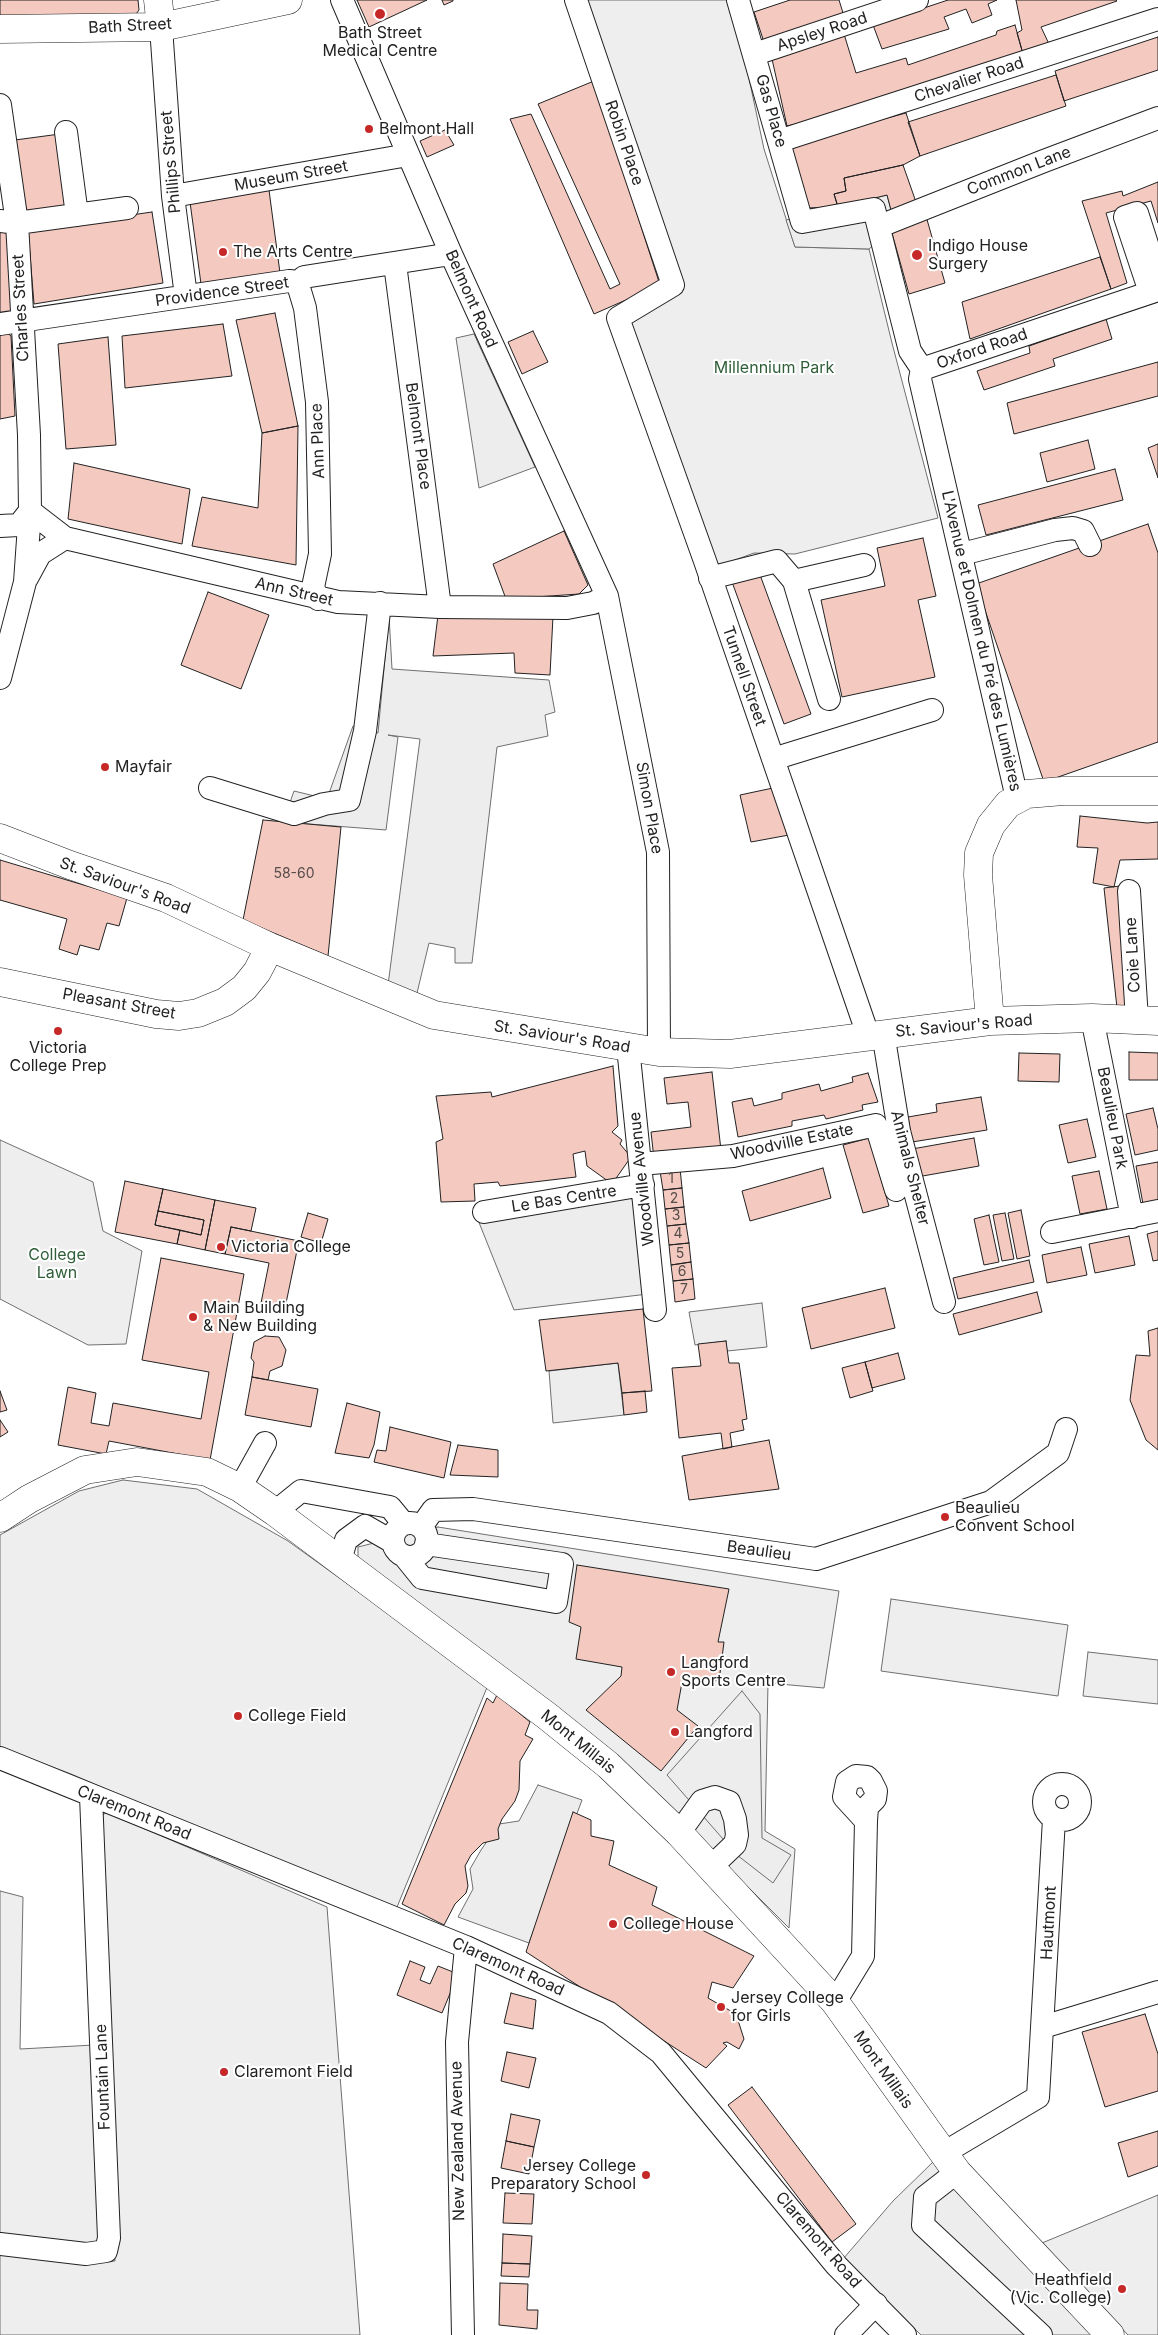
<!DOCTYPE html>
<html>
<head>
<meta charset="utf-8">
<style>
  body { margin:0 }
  canvas { display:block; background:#fff }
</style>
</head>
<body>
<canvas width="1158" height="2335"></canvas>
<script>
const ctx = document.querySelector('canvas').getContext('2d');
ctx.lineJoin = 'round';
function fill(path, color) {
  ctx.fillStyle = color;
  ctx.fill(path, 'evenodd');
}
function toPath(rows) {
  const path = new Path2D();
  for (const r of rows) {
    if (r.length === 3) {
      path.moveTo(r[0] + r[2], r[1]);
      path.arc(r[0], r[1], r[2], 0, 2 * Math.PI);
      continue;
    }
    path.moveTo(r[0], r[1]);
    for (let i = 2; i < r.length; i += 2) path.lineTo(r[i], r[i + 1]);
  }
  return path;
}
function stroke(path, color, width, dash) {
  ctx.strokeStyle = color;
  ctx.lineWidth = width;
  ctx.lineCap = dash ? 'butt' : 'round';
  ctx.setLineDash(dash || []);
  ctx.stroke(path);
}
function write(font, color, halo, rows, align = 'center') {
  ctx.font = font + ' Inter,sans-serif';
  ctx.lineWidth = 4;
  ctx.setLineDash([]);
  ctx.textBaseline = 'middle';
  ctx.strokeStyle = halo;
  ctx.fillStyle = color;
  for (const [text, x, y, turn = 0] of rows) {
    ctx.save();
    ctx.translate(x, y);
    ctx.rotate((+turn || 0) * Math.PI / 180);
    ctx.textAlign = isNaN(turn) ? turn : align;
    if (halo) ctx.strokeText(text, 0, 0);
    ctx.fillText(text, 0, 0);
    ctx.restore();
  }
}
const green = toPath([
  [583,0,728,0,738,27,764,149,795,247,869,249,892,343,938,518,795,554,754,553,716,567,630,321,683,288,583,0],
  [0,1140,93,1182,103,1231,142,1251,126,1344,88,1345,0,1299,0,1140],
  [123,1480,197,1489,288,1541,488,1685,395,1912,71,1774,0,1747,0,1535,79,1491,123,1480],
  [438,1527,839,1591,824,1688,768,1683,765,1831,795,1849,789,1928,635,1774,358,1562,358,1547,438,1527],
  [891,1599,1068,1625,1058,1696,881,1671,891,1599],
  [1088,1652,1158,1660,1158,1704,1083,1696,1088,1652],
  [109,1811,136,1825,327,1907,360,2335,0,2335,0,2251,94,2263,115,2261,99,1817,109,1811],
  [0,1891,23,1897,20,2049,94,2045,101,2246,0,2238,0,1891],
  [1158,2195,1158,2335,1128,2335,1042,2243,1158,2195]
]);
fill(green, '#eee');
stroke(green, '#6f6f6f', 1);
const parking = toPath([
  [887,195,891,210,890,231,869,249,795,247,786,220,887,195],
  [474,334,535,467,479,488,456,338,474,334],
  [389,615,392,669,549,680,555,712,545,715,548,736,497,747,472,963,455,963,455,948,429,943,417,993,388,985,420,739,388,735,398,737,386,830,283,822,294,791,327,799,353,726,378,733,389,615],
  [634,1194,648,1294,514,1310,478,1220,634,1194],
  [762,1303,767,1347,727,1351,726,1341,695,1345,689,1312,762,1303],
  [618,1363,624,1415,553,1423,549,1371,618,1363],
  [742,1691,760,1714,762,1838,791,1855,773,1883,737,1855,667,1775,742,1691],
  [538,1785,582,1800,529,1943,458,1917,473,1889,470,1869,481,1850,499,1824,519,1821,538,1785],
  [933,2162,958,2194,1096,2335,921,2335,843,2259,893,2201,933,2162]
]);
fill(parking, '#ededed');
stroke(parking, '#6f6f6f', 1);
const building = toPath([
  [0,0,138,0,139,10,133,18,0,22,0,0],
  [357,0,427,0,369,27,357,0],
  [442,0,453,0,453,1,444,5,442,0],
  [790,0,839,0,844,16,764,42,754,12,790,0],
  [948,0,997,0,988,4,992,15,972,23,966,9,944,17,949,29,882,49,873,25,948,0],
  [1016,0,1116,0,1117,1,1041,27,1050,46,1023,54,1017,33,1022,30,1016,0],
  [1015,25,1023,54,835,115,787,126,772,59,844,34,856,73,906,58,908,65,996,35,997,31,1015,25],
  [1158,37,1158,70,1064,101,1055,71,1158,37],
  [1056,75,1066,106,920,156,908,122,1056,75],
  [594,81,660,285,594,314,510,119,531,114,610,289,620,284,538,104,594,81],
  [906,113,920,156,903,165,844,178,846,191,834,194,838,207,806,208,791,144,906,113],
  [445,130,454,145,427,157,420,141,445,130],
  [60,134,71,208,27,215,15,140,60,134],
  [903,165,916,202,891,210,887,195,838,207,834,194,846,191,844,178,903,165],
  [1158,182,1158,223,1151,201,1106,213,1127,283,1111,289,1082,201,1122,191,1123,196,1158,182],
  [269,190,280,273,201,284,190,202,269,190],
  [152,212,163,283,34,304,28,230,152,212],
  [926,216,945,283,909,294,890,226,926,216],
  [0,230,11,236,13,309,8,315,0,316,0,230],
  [1100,257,1111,289,970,339,962,302,1100,257],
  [275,313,298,426,262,433,236,320,275,313],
  [1106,319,1112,339,1053,359,1055,366,984,390,977,371,1030,353,1029,346,1106,319],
  [223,324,232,376,125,388,122,336,223,324],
  [0,331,5,331,11,336,15,416,0,419,0,331],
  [533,331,548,362,522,374,508,342,533,331],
  [108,337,116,445,66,449,58,344,108,337],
  [1158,362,1158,396,1014,434,1007,403,1158,362],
  [298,426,296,565,192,546,202,497,258,508,262,433,298,426],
  [1088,440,1095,469,1047,482,1040,453,1088,440],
  [1158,444,1158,478,1148,448,1158,444],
  [74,463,190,489,182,544,68,519,74,463],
  [1115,469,1123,500,986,535,978,505,1115,469],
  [1148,524,1158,553,1158,742,1044,782,976,584,1148,524],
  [564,531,588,585,579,594,506,599,493,564,564,531],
  [923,538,936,596,918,600,935,677,842,697,821,600,885,586,877,548,923,538],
  [759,572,811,714,784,724,732,582,759,572],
  [208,592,269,615,241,689,181,665,208,592],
  [438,615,553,616,550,675,515,673,514,653,433,656,438,615],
  [773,788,789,835,751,842,740,795,773,788],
  [1080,816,1147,823,1158,822,1158,859,1120,860,1114,887,1093,883,1098,848,1077,847,1080,816],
  [263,820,341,827,328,956,243,920,263,820],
  [0,860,127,898,119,926,107,923,99,950,80,945,77,955,59,949,67,919,0,900,0,860],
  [1120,886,1133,1007,1117,1008,1104,888,1120,886],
  [1129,1052,1158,1053,1158,1080,1129,1080,1129,1052],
  [1019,1053,1060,1054,1059,1082,1018,1081,1019,1053],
  [613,1066,618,1126,612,1132,622,1140,620,1144,631,1157,612,1184,587,1166,585,1151,573,1154,576,1177,500,1186,498,1182,474,1184,475,1201,441,1202,436,1142,443,1139,436,1096,491,1092,492,1097,613,1066],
  [712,1072,721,1150,654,1159,651,1132,691,1127,688,1102,667,1104,664,1078,712,1072],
  [868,1073,878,1102,862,1105,863,1110,826,1119,824,1115,792,1121,792,1126,738,1137,732,1102,752,1098,754,1106,782,1099,782,1093,819,1084,821,1091,853,1082,852,1077,868,1073],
  [981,1097,987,1130,912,1142,908,1117,937,1112,936,1104,981,1097],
  [1153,1108,1158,1129,1158,1150,1135,1155,1126,1114,1153,1108],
  [1087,1119,1096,1157,1068,1163,1059,1125,1087,1119],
  [869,1138,889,1206,863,1213,843,1145,869,1138],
  [974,1138,979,1166,917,1177,912,1149,974,1138],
  [1158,1162,1158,1201,1143,1204,1136,1166,1158,1162],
  [680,1168,682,1188,663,1190,660,1171,680,1168],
  [823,1168,831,1198,750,1221,742,1191,823,1168],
  [1099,1171,1107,1209,1080,1214,1072,1176,1099,1171],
  [125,1181,163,1189,155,1225,180,1230,177,1244,115,1232,125,1181],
  [682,1188,684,1207,665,1209,663,1190,682,1188],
  [163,1189,215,1200,205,1250,177,1244,180,1230,201,1235,204,1220,158,1211,163,1189],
  [215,1200,256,1208,251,1231,231,1227,225,1254,205,1250,215,1200],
  [684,1207,686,1224,667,1226,665,1209,684,1207],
  [1021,1210,1030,1256,1017,1259,1008,1213,1021,1210],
  [158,1211,204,1220,201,1235,155,1225,158,1211],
  [308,1213,328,1219,321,1243,301,1237,308,1213],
  [1005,1213,1014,1259,1002,1261,993,1215,1005,1213],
  [989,1215,999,1262,984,1265,974,1219,989,1215],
  [686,1224,689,1243,669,1245,667,1226,686,1224],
  [231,1227,299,1241,285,1308,261,1303,269,1263,225,1254,231,1227],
  [1158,1231,1158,1260,1153,1261,1147,1234,1158,1231],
  [1129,1236,1135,1265,1095,1273,1089,1244,1129,1236],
  [689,1243,691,1262,671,1265,669,1245,689,1243],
  [1081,1247,1087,1275,1047,1283,1042,1255,1081,1247],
  [161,1258,244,1274,210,1460,109,1441,106,1454,58,1445,68,1387,96,1393,91,1423,109,1426,113,1403,201,1419,209,1372,142,1360,161,1258],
  [1029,1260,1034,1282,958,1299,953,1278,1029,1260],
  [691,1262,693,1279,673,1281,671,1265,691,1262],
  [693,1279,695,1299,675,1302,673,1281,693,1279],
  [885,1288,895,1328,811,1349,802,1308,885,1288],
  [1037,1292,1042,1312,959,1335,953,1314,1037,1292],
  [643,1309,652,1391,622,1393,618,1363,546,1371,539,1320,643,1309],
  [1158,1328,1158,1450,1146,1440,1130,1400,1136,1355,1150,1356,1148,1331,1158,1328],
  [265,1336,279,1337,286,1350,282,1366,270,1371,268,1380,252,1377,254,1362,251,1358,254,1342,265,1336],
  [726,1341,729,1363,739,1363,747,1419,742,1420,744,1430,730,1433,732,1447,723,1449,721,1433,679,1438,672,1368,701,1366,698,1344,726,1341],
  [898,1353,905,1379,872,1388,865,1362,898,1353],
  [865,1362,873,1391,850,1398,842,1368,865,1362],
  [252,1377,318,1389,311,1427,245,1415,252,1377],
  [0,1391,7,1410,0,1412,0,1391],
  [645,1391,647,1412,624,1415,622,1393,645,1391],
  [347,1403,380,1412,374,1445,369,1458,335,1453,347,1403],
  [0,1420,8,1432,0,1437,0,1420],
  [390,1427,451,1442,444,1478,374,1462,377,1450,386,1451,390,1427],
  [769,1440,779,1489,689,1500,682,1456,769,1440],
  [458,1445,498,1450,498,1477,450,1475,458,1445],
  [577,1565,729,1589,718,1642,724,1642,719,1681,683,1677,677,1710,698,1726,661,1771,586,1710,621,1676,622,1667,576,1659,581,1627,569,1622,577,1565],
  [497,1695,530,1722,525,1735,533,1739,520,1761,519,1790,515,1801,502,1819,498,1829,499,1839,483,1843,471,1855,465,1866,468,1886,466,1893,455,1904,444,1925,402,1904,487,1698,493,1703,497,1695],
  [573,1812,591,1820,591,1836,614,1841,609,1865,657,1887,652,1905,754,1956,733,1988,712,1982,708,1998,736,2014,744,2039,739,2049,727,2042,723,2043,727,2046,706,2068,526,1952,573,1812],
  [410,1961,425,1967,420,1980,430,1984,438,1966,458,1974,442,2013,397,1995,410,1961],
  [511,1993,536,2000,533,2029,504,2023,511,1993],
  [1145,2014,1158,2054,1158,2091,1105,2107,1082,2032,1145,2014],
  [507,2052,536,2058,529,2088,501,2081,507,2052],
  [752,2087,856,2224,832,2242,728,2105,752,2087],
  [511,2114,540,2120,534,2147,506,2141,511,2114],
  [1158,2131,1158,2166,1128,2177,1118,2143,1158,2131],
  [506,2141,534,2147,529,2174,501,2168,506,2141],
  [505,2193,534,2194,532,2224,503,2223,505,2193],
  [503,2234,532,2236,530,2264,502,2263,503,2234],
  [502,2263,530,2264,529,2277,501,2276,502,2263],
  [500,2283,528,2284,527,2310,538,2310,537,2329,499,2325,500,2283]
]);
fill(building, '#f3c9c0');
stroke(building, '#222', 1);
const minor = toPath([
  [342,0,451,254,607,596,658,852,659,1052],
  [576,0,673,285,618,318,705,561,868,1035],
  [738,0,802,222,874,209,910,351,922,369],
  [161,27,173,196,186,296],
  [755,54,917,0],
  [0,105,17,223,29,435,30,511,25,582,0,678],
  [66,132,77,215],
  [779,141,1158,19],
  [173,196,408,155],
  [0,221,17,223,127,208],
  [880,226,1044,161,1158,118],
  [395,264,440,607],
  [299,282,299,288,305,308,317,402,320,554,313,587,318,599],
  [1150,292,1125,217,1137,213,1158,278],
  [0,324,289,281,299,282,304,277,451,254],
  [922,369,920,379,1017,798],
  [922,369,1158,290],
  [30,511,65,538,338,602,440,607,567,608,593,603,607,596],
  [0,526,19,525,30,511],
  [962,554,1055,530,1073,528,1083,531,1090,545],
  [27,578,40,554,65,538],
  [710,578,777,561,794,581,864,565],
  [794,581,829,699],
  [773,759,932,710],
  [210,788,294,814,324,804,349,800,365,731,380,603],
  [1129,891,1137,1020],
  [1092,1018,1132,1217],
  [883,1033,899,1131,944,1302],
  [628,1047,655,1310],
  [640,1164,733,1156,876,1125,896,1190],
  [484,1212,643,1185],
  [1052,1232,1158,1211],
  [240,1488,265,1443],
  [275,1512,301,1491,390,1507,404,1524],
  [410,1540,17],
  [421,1527,433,1510,473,1509,816,1559,991,1502,1058,1453,1066,1429],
  [405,1557,422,1578,556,1602,562,1564,426,1544],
  [340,1561,346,1540,365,1526,393,1542],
  [0,1758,466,1947,609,2013,661,2053,836,2265,905,2335],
  [1062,1802,18],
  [679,1833,702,1801,715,1797,729,1802,735,1819,737,1835,735,1844,712,1866],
  [835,2002,863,1956,866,1821,867,1807,875,1799,876,1791,871,1781,867,1777,856,1776,847,1782,844,1797,866,1821],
  [1043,2027,1158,1992],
  [942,2154,1038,2097,1054,1819],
  [957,2172,925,2197,923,2225,1041,2335],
  [0,2244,86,2254,106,2251,109,2238,91,1796],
  [463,2335,457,2042,466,1947],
  [846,2335,876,2304]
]);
const major = toPath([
  [158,0,161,27],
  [0,29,161,27,288,0],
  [0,838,70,865,166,898,270,947,434,1015,659,1052,730,1054,990,1021,1092,1018,1158,1021],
  [0,982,156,1014,179,1016,198,1013,225,1002,244,988,257,972,270,947],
  [990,1021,978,875,979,853,991,825,1008,804,1027,794,1063,791,1158,791],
  [0,1518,29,1499,85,1470,137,1462,207,1472,240,1488,275,1512,547,1716,608,1765,679,1833,835,2002,957,2172,1110,2335]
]);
stroke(minor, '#222', 24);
stroke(major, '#222', 29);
stroke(minor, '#fff', 22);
stroke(major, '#fff', 28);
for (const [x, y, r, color] of [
  [380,14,6,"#c62828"],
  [369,129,5,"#c62828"],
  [223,252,5,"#c62828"],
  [917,255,6,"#c62828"],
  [105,767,5,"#c62828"],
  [58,1031,5,"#c62828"],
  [221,1247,5,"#c62828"],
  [193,1317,5,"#c62828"],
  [945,1517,5,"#c62828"],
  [671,1672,5,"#c62828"],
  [238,1716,5,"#c62828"],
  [675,1732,5,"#c62828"],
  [613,1924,5,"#c62828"],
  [721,2007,5,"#c62828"],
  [224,2072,5,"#c62828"],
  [646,2175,5,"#c62828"],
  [1122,2289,5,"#c62828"]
]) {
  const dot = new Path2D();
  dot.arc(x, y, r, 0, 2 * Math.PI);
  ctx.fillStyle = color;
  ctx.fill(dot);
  stroke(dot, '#fff', 2);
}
write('14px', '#564c4a', null, [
  ["58-60",294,874],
  ["1",671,1179],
  ["2",674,1199],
  ["3",676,1216],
  ["4",678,1234],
  ["5",680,1254],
  ["6",682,1272],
  ["7",684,1290]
]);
write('16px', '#222', '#fff', [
  ["Bath Street",130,26,-3],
  ["Apsley Road",822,32,-18],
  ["Chevalier Road",969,80,-18],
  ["Gas Place",771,111,74],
  ["Robin Place",624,143,71],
  ["Phillips Street",171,162,-95],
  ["Common Lane",1019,171,-21],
  ["Museum Street",291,176,-10],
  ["Providence Street",222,292,-8],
  ["Belmont Road",471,299,66],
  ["Charles Street",21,308,-93],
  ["Oxford Road",982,349,-19],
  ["Belmont Place",418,436,82],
  ["Ann Place",318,441,-92],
  ["Ann Street",294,592,13],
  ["L'Avenue et Dolmen du Pré des Lumières",981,641,77],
  ["Tunnell Street",744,676,71],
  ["Simon Place",649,808,80],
  ["St. Saviour's Road",125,886,20],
  ["Coie Lane",1133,955,-93],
  ["Pleasant Street",119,1004,10],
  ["St. Saviour's Road",964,1026,-5],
  ["St. Saviour's Road",562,1037,9],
  ["Beaulieu Park",1112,1118,79],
  ["Woodville Estate",792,1142,-12],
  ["Animals Shelter",910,1168,76],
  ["Woodville Avenue",642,1179,-96],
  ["Le Bas Centre",564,1199,-9],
  ["Beaulieu",759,1551,8],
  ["Mont Millais",578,1742,39],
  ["Claremont Road",134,1813,22],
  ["Hautmont",1049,1923,-87],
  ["Claremont Road",508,1967,24],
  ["Mont Millais",883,2070,55],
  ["Fountain Lane",103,2077,-92],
  ["New Zealand Avenue",458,2141,-91],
  ["Claremont Road",818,2240,49]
]);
write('16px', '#222', '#fff', [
  ["Bath Street",380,33,"center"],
  ["Medical Centre",380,51,"center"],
  ["Belmont Hall",379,129],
  ["Indigo House",928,246],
  ["Surgery",928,264],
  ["The Arts Centre",233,252],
  ["Mayfair",115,767],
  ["Victoria",58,1048,"center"],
  ["College Prep",58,1066,"center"],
  ["Victoria College",231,1247],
  ["Main Building",203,1308],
  ["& New Building",203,1326],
  ["Beaulieu",955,1508],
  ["Convent School",955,1526],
  ["Langford",681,1663],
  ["Sports Centre",681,1681],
  ["College Field",248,1716],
  ["Langford",685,1732],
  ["College House",623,1924],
  ["Jersey College",731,1998],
  ["for Girls",731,2016],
  ["Claremont Field",234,2072],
  ["Jersey College",636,2166,"right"],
  ["Preparatory School",636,2184,"right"],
  ["Heathfield",1112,2280,"right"],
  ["(Vic. College)",1112,2298,"right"]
], 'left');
write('16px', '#2f5e38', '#fff', [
  ["Millennium Park",774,368],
  ["College",57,1255],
  ["Lawn",57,1273]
]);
</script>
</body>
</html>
